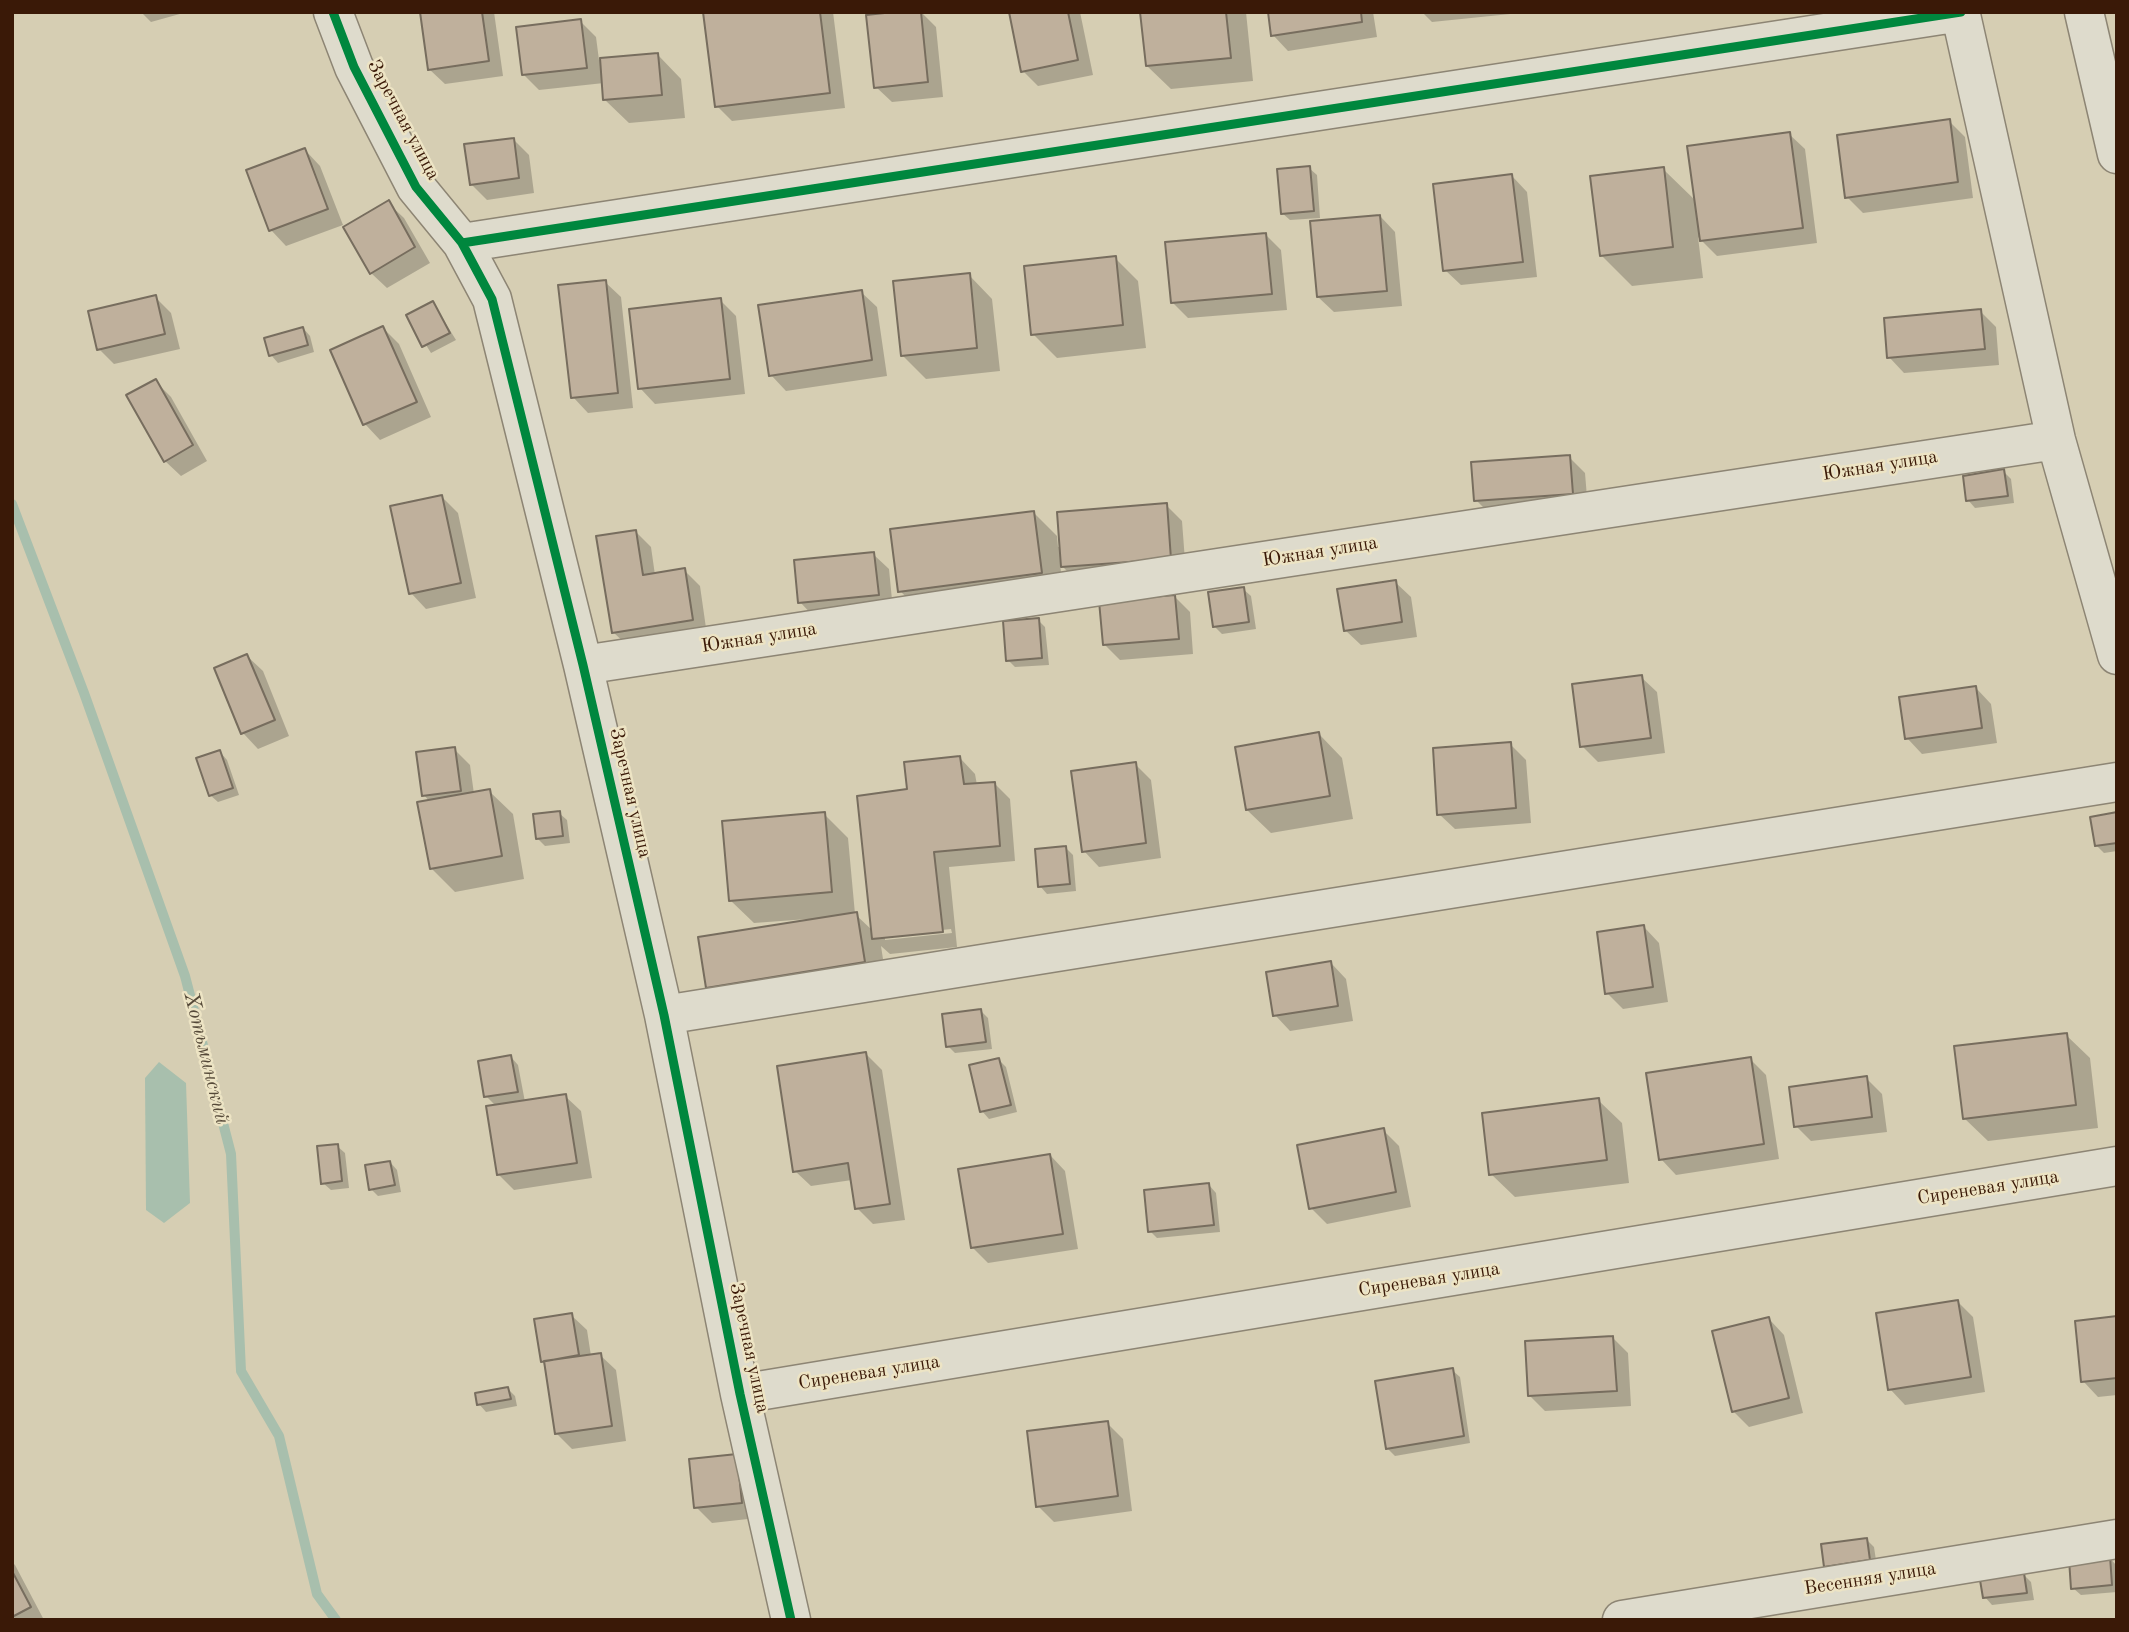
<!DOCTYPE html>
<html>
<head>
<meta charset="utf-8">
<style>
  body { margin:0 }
  #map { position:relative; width:2129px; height:1632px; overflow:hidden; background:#d6ceb3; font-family:"Old Standard TT",serif }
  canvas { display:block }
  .frame { position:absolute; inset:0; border:14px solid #3a1907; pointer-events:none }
</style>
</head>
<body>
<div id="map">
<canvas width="2129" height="1632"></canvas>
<div class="frame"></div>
</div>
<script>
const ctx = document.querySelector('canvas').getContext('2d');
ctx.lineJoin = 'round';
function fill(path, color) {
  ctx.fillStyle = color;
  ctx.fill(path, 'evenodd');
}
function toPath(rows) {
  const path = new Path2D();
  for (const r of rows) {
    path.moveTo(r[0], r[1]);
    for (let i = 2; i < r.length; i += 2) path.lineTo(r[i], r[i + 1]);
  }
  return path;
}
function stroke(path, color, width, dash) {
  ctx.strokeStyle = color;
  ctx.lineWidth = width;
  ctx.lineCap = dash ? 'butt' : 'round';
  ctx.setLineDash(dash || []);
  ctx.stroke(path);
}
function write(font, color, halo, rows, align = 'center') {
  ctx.font = font + ' "Old Standard TT",serif';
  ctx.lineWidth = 5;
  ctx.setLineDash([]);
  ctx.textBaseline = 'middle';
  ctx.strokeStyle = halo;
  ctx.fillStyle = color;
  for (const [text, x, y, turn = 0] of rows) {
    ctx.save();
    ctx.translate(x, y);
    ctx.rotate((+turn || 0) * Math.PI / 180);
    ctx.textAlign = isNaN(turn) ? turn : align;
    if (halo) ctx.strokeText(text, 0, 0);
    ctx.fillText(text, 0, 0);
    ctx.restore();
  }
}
fill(toPath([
  [159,1062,186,1083,190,1203,164,1223,146,1210,145,1078]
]), '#a8bfad');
fill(toPath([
  [141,12,187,12,151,22],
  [421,12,494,12,503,76,445,84,429,69],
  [705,12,833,12,845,108,732,121,717,106],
  [921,12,936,27,943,97,892,102,876,87],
  [1010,12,1080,12,1093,75,1038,86,1023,71],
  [1142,12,1246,12,1253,81,1171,89,1147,66],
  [1269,12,1373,12,1377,37,1288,51,1273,35],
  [1422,12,1520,12,1520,13,1432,22],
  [580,21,596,37,599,60,658,55,681,79,685,118,629,123,605,100,604,83,539,90,523,74],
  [1949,121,1965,137,1973,198,1863,213,1847,197],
  [1789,134,1805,149,1817,243,1717,256,1698,237,1703,278,1632,286,1601,255,1663,169,1697,202],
  [513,139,529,155,534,193,487,200,471,184],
  [305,150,320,166,343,225,286,246,271,230],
  [1309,168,1317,175,1320,218,1290,220,1282,213],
  [1512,176,1527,192,1537,277,1461,285,1445,270],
  [388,203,404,218,430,263,387,288,371,273],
  [1380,216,1395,232,1402,306,1334,312,1318,297],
  [1266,235,1281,250,1287,310,1188,318,1172,302],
  [1115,258,1138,281,1146,348,1057,358,1033,334],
  [969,275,992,299,1000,371,926,379,902,355],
  [605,282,621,297,633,408,588,413,573,397],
  [861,292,877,307,887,376,786,391,771,375],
  [155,297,171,313,180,349,114,364,99,349],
  [720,300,736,316,745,394,655,404,640,388],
  [433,303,456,340,431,353,408,316],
  [1980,311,1996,327,1999,365,1904,373,1889,357],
  [303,328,310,336,314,352,278,363,271,355],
  [383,328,399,344,431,417,380,440,365,424,332,350],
  [155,381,171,397,207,461,181,476,165,461],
  [1569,457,1585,473,1588,509,1491,515,1476,500],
  [2003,471,2011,479,2014,503,1975,508,1968,500],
  [442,497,458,513,476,598,426,609,411,593],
  [1166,505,1182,521,1186,574,1078,582,1060,564,1064,596,924,614,900,591,1033,512,1057,536,1058,547],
  [635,531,651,547,655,575,684,570,700,586,707,635,629,647,613,632],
  [873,554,889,569,893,610,815,618,800,602],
  [1395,582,1411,597,1417,637,1361,645,1345,630],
  [1243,589,1251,596,1256,629,1222,634,1215,627],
  [1174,596,1190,612,1193,654,1120,660,1105,645],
  [1038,620,1045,627,1049,665,1015,667,1008,660],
  [247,656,263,671,289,736,258,749,243,733],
  [1641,677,1657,692,1665,753,1598,762,1582,746],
  [1976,688,1991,704,1997,743,1922,754,1907,738],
  [1319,734,1342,758,1353,819,1271,833,1247,810],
  [1510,744,1526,760,1531,823,1455,829,1439,814],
  [454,749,470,765,474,794,489,791,513,814,524,879,455,892,431,868,430,802,424,795],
  [220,752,227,760,239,795,218,802,210,795],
  [960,758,975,774,977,785,994,783,1010,799,1015,861,949,867,957,947,890,954,881,946,887,985,731,1010,707,987,808,922,808,919,754,923,730,900,824,814,848,838,855,914,873,931,909,791],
  [951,929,952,933,885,940,885,936],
  [1135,764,1151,780,1161,858,1099,867,1084,851],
  [559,813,567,820,570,843,545,846,537,838],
  [2117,813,2117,851,2104,853,2097,846],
  [1066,848,1073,855,1076,891,1047,894,1040,886],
  [1644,927,1659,943,1668,1002,1623,1009,1607,993],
  [1331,963,1346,979,1353,1021,1290,1031,1275,1015],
  [981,1011,988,1018,992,1049,955,1053,948,1046],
  [2066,1035,2090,1058,2098,1128,1988,1141,1964,1118],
  [866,1054,882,1070,905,1220,873,1224,857,1208,852,1180,811,1186,795,1171],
  [511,1057,518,1065,525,1102,565,1096,581,1111,592,1178,514,1190,498,1174,496,1106,486,1096],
  [1750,1059,1766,1075,1779,1159,1676,1175,1661,1159],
  [999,1060,1006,1067,1017,1112,989,1119,982,1111],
  [1866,1078,1882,1094,1887,1132,1811,1141,1796,1126],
  [1598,1100,1622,1123,1629,1183,1515,1197,1491,1174],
  [1383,1130,1399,1146,1411,1207,1327,1224,1311,1208],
  [337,1146,345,1153,349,1188,331,1190,323,1183],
  [1050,1155,1065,1171,1078,1249,988,1263,972,1247],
  [390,1162,397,1170,401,1192,378,1196,371,1189],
  [1209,1185,1216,1193,1220,1232,1157,1238,1150,1231],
  [1958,1302,1973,1317,1985,1392,1905,1405,1890,1389],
  [571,1315,587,1330,591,1356,600,1355,616,1370,626,1441,572,1449,556,1433,536,1320],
  [2117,1318,2117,1395,2098,1397,2083,1381],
  [1769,1319,1784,1335,1803,1413,1749,1427,1733,1411],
  [1613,1338,1628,1353,1631,1406,1545,1411,1530,1396],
  [1452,1370,1460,1377,1470,1443,1395,1456,1388,1449],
  [508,1389,515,1396,517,1406,486,1412,479,1404],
  [1107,1423,1123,1439,1132,1511,1054,1522,1038,1506],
  [752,1472,757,1518,712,1523,696,1507],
  [1867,1540,1874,1547,1877,1567,1833,1573,1826,1566],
  [2109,1557,2116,1565,2117,1592,2081,1595,2073,1588],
  [12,1562,15,1565,44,1620,12,1620],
  [2024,1575,2031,1582,2034,1600,1992,1605,1985,1597]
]), '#0003');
stroke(toPath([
  [12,504,84,693,185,976,231,1154,241,1371,279,1436,317,1594,336,1620]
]), '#a8bfad', 10);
const building = toPath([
  [420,12,482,12,489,61,428,70,420,12],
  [703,12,820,12,830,93,715,107,703,12],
  [894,12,921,12,928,82,874,88,866,15,894,12],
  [1009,12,1068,12,1078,60,1021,72,1009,12],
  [1140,12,1226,12,1231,58,1146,66,1140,12],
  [1268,12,1361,12,1362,22,1271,36,1268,12],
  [581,19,587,68,522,75,516,27,581,19],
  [658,53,662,95,603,100,600,58,658,53],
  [1950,119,1958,182,1845,198,1837,135,1950,119],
  [1790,132,1803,228,1700,241,1687,146,1790,132],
  [514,138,519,178,470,185,464,144,514,138],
  [305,148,328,209,269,231,246,170,305,148],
  [1310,166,1314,211,1281,214,1277,169,1310,166],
  [1664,167,1673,247,1600,256,1590,176,1664,167],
  [1512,174,1523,262,1443,271,1433,184,1512,174],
  [389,200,415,247,370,274,343,227,389,200],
  [1380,215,1387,291,1317,297,1310,221,1380,215],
  [1266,233,1272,294,1171,303,1165,242,1266,233],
  [1116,256,1123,325,1031,335,1024,266,1116,256],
  [970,273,977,348,901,356,893,281,970,273],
  [606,280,618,393,571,398,558,285,606,280],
  [862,290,872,360,769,376,758,305,862,290],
  [156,295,165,334,97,350,88,311,156,295],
  [721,298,730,379,638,389,629,309,721,298],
  [433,301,450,333,422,347,406,315,433,301],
  [1981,309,1985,349,1887,358,1884,318,1981,309],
  [383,326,417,402,363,425,330,350,383,326],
  [303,327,308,345,269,356,264,338,303,327],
  [156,379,193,445,164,462,126,395,156,379],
  [1570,455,1573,494,1474,501,1471,462,1570,455],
  [2004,469,2008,496,1966,501,1963,476,2004,469],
  [442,495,461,583,409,594,390,506,442,495],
  [1167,503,1171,559,1061,567,1057,512,1167,503],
  [1034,511,1042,573,898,592,890,529,1034,511],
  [636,530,643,575,685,568,693,620,612,633,596,536,636,530],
  [874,552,879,595,798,603,794,560,874,552],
  [1396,580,1402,622,1344,631,1337,589,1396,580],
  [1244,587,1249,622,1213,627,1208,592,1244,587],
  [1175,595,1179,639,1103,645,1099,601,1175,595],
  [1039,618,1042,658,1006,661,1003,621,1039,618],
  [247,654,275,720,241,734,214,668,247,654],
  [1642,675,1651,738,1580,747,1572,684,1642,675],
  [1976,686,1982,728,1905,739,1899,697,1976,686],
  [1319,732,1330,796,1246,810,1235,747,1319,732],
  [1511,742,1516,808,1437,815,1433,748,1511,742],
  [455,747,461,791,422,796,416,752,455,747],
  [220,750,233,788,209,796,196,758,220,750],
  [960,756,964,784,995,782,1000,846,934,852,943,932,872,939,857,796,907,789,904,762,960,756],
  [1136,762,1146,843,1082,852,1071,771,1136,762],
  [490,789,502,856,430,869,417,802,490,789],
  [560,811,563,836,536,839,533,814,560,811],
  [825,812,832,892,729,901,722,821,825,812],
  [2117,812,2117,843,2095,846,2090,817,2117,812],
  [1066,846,1070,884,1038,887,1035,849,1066,846],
  [857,912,865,962,706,988,698,937,857,912],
  [1644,925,1653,987,1605,994,1597,932,1644,925],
  [1331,961,1338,1006,1273,1016,1266,972,1331,961],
  [981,1009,986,1042,946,1047,942,1014,981,1009],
  [2067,1033,2076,1105,1963,1119,1954,1046,2067,1033],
  [866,1052,890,1204,855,1209,848,1163,793,1172,777,1066,866,1052],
  [511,1055,518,1092,484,1097,478,1061,511,1055],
  [1751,1057,1764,1144,1659,1160,1646,1073,1751,1057],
  [999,1058,1011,1105,980,1112,969,1065,999,1058],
  [1867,1076,1872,1117,1794,1127,1789,1087,1867,1076],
  [566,1094,577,1163,497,1175,486,1106,566,1094],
  [1599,1098,1607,1160,1489,1175,1482,1113,1599,1098],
  [1384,1128,1396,1192,1309,1209,1297,1145,1384,1128],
  [338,1144,342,1181,321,1184,317,1146,338,1144],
  [1050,1154,1063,1234,971,1248,958,1169,1050,1154],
  [390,1161,395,1185,369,1190,365,1165,390,1161],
  [1209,1183,1214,1225,1148,1232,1144,1190,1209,1183],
  [1958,1300,1971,1377,1888,1390,1876,1313,1958,1300],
  [572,1313,579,1355,541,1362,534,1319,572,1313],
  [2117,1316,2117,1378,2081,1382,2075,1321,2117,1316],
  [1769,1317,1789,1398,1732,1412,1712,1331,1769,1317],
  [1613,1336,1617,1391,1528,1396,1525,1341,1613,1336],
  [601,1353,612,1426,555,1434,544,1361,601,1353],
  [1453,1368,1464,1436,1386,1449,1375,1381,1453,1368],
  [508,1387,511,1399,477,1405,475,1393,508,1387],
  [1108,1421,1118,1496,1036,1507,1027,1431,1108,1421],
  [737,1454,742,1503,694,1508,689,1459,737,1454],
  [1867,1538,1870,1560,1824,1567,1821,1544,1867,1538],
  [2110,1556,2112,1585,2071,1589,2069,1559,2110,1556],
  [12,1571,31,1607,12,1617,12,1571],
  [2024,1573,2027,1593,1983,1598,1980,1580,2024,1573]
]);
fill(building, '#bfb09c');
stroke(building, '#776d5e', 2);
const minor = toPath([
  [333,12,354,67,416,187,462,243,492,299,583,665,664,1015,740,1394,791,1620],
  [2084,12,2117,154],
  [1961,15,2056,440,2117,655],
  [462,243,1961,12],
  [583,665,2056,440],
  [664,1015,2117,782],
  [740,1394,2117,1166],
  [1622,1620,2117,1539]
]);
stroke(minor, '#8d8574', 41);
stroke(minor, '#dedbcc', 38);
stroke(toPath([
  [333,12,354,67,416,187,462,243,492,299,583,665,664,1015,740,1394,791,1620],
  [462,243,1961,12]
]), '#00873e', 9);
write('19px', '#3a1907', '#ede4c4', [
  ["Заречная улица",403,120,62],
  ["Южная улица",1880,466,-9],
  ["Южная улица",1320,552,-9],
  ["Южная улица",759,638,-9],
  ["Заречная улица",630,793,77],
  ["Сиреневая улица",1988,1188,-9],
  ["Сиреневая улица",1429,1280,-9],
  ["Заречная улица",749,1348,78],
  ["Сиреневая улица",869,1373,-9],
  ["Весенняя улица",1870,1579,-9]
]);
write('italic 21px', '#554938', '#ede4c4', [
  ["Хотьминский",206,1058,76]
]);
</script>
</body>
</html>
